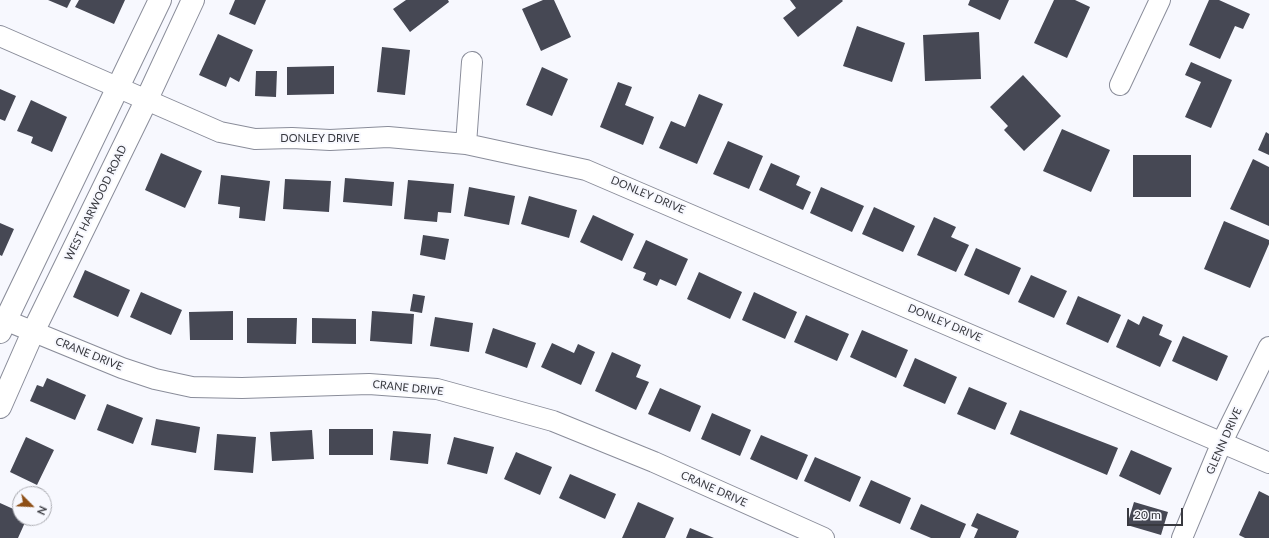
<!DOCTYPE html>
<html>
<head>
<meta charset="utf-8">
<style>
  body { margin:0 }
  #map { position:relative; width:1269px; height:538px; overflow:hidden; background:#f7f8fe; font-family:Lato,sans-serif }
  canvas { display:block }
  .north { position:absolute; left:12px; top:486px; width:40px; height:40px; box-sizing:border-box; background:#f7f8fe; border:1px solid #abacb2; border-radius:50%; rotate:114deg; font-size:11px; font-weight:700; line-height:16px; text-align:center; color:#38393f }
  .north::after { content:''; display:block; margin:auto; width:14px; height:18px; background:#8e4f16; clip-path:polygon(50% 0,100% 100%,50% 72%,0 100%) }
  .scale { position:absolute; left:1127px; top:508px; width:56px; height:18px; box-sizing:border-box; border:2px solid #38393f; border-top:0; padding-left:5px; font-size:12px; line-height:14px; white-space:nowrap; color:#38393f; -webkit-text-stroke:3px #f7f8fe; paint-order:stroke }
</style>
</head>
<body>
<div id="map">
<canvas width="1269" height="538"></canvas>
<div class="north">N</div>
<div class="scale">20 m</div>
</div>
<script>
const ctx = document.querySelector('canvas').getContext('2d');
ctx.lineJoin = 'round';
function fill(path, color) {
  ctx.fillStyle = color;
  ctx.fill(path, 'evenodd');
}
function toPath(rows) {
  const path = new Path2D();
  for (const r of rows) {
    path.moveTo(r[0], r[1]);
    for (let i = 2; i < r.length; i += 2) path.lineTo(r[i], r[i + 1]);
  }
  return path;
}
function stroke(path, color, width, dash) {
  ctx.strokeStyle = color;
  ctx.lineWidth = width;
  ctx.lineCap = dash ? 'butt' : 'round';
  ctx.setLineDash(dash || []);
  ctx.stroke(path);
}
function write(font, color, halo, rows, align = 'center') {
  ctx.font = font + ' Lato,sans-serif';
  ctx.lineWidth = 4;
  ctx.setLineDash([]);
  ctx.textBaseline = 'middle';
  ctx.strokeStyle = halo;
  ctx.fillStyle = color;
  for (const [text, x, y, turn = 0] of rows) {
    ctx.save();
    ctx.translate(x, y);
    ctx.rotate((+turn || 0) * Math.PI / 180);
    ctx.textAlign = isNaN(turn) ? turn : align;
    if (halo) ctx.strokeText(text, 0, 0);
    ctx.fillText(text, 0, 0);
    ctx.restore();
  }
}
fill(toPath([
  [48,0,71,0,67,8],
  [79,0,125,0,114,24,75,7],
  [235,0,266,0,255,25,229,14],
  [406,0,448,0,449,2,410,32,393,9],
  [543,0,554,0,571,37,541,51,522,9],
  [790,0,842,0,843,1,798,37,783,18,796,8],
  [970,0,1009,0,1000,20,968,5],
  [1054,0,1075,0,1090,7,1067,58,1034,43],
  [1209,0,1219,0,1250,14,1243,29,1235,26,1220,59,1189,45],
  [857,26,905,43,892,82,843,66],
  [979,32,981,79,925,81,923,35],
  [218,34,253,50,239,82,230,77,226,87,199,75],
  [382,47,410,50,405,95,377,92],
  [1191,62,1232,80,1211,128,1185,117,1201,82,1185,75],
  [334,66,334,94,287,95,287,67],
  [542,67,568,79,552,116,526,105],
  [256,71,277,71,276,97,255,96],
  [1023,75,1061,116,1024,151,1004,130,1008,126,990,107],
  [618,82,632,87,625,105,654,117,643,145,600,127],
  [0,89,16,96,5,121,0,119],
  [699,94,723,104,697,164,659,148,671,121,685,127],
  [31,100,67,117,52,152,31,143,33,137,17,131],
  [1062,129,1110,150,1091,192,1043,171],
  [1266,132,1269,134,1269,155,1258,150],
  [728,141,763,156,749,189,713,174],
  [161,153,202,171,185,208,145,190],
  [1133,155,1191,155,1191,197,1133,197],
  [1253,159,1269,167,1269,226,1230,209],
  [771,163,800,176,796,185,811,192,803,210,759,190],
  [221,175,270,181,265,221,239,218,240,207,218,204],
  [345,178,394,182,392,206,343,202],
  [285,179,331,181,329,212,283,209],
  [408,180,454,184,451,213,438,212,437,222,404,219],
  [469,187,515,196,509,225,464,216],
  [821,187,864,206,852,232,810,213],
  [529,196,577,210,569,238,521,224],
  [874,207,915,226,903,252,862,234],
  [593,215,634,234,622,261,580,242],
  [934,217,956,227,951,237,969,245,956,272,917,255],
  [1224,221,1269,240,1269,244,1250,288,1204,269],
  [0,223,14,229,2,256,0,255],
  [423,235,449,239,445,260,420,255],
  [646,240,688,259,676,286,660,279,657,286,643,280,646,273,633,268],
  [976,248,1021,268,1009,295,964,275],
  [85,270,130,290,118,317,73,297],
  [699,272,742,292,730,319,687,299],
  [1031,275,1067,291,1054,318,1018,302],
  [141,292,182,310,171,335,130,317],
  [754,292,797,312,785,339,742,320],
  [413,294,425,296,422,313,410,311],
  [1078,296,1121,315,1108,343,1066,324],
  [233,311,233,340,190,340,189,312],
  [372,311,414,314,412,344,370,341],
  [806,315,849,334,837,361,794,342],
  [1143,316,1163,325,1159,335,1172,341,1160,367,1116,347,1128,319,1139,325],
  [435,317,473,323,469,352,430,346],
  [247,318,297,318,296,344,247,343],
  [312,318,356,319,356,344,312,343],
  [493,328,536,343,527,368,485,353],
  [862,330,908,350,896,378,850,357],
  [1183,336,1228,356,1217,381,1172,361],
  [552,343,574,353,578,344,595,352,581,385,541,367],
  [612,352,641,365,636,377,649,382,636,410,595,391],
  [915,358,957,377,945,404,903,386],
  [47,378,86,395,75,420,30,401,37,385,43,387],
  [969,387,1007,403,995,430,957,414],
  [660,388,701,406,690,432,648,414],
  [107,404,143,418,133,444,97,430],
  [1020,410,1118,448,1107,475,1010,434],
  [712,413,751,430,740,456,701,439],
  [156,419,200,427,196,453,151,445],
  [329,429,373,429,373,455,329,455],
  [312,430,314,459,272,461,270,432],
  [393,431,431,434,428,464,390,460],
  [217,434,256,437,253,473,214,470],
  [761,435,808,455,797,480,750,459],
  [26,437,54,450,37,485,10,472],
  [454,437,494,447,487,474,447,464],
  [1131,450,1172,468,1160,495,1119,476],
  [516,452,552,467,540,495,504,479],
  [815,457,861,477,850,502,804,481],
  [570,474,616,494,605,519,559,498],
  [871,480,911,498,900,524,859,506],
  [1259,491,1269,496,1269,538,1245,538,1239,535],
  [638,502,674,518,665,538,622,538],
  [1134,502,1168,512,1161,535,1127,525],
  [0,503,20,512,20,518,27,518,18,538,0,538],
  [921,504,966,524,960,538,931,538,910,529],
  [977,513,1019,531,1016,538,974,538,978,529,971,526],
  [690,528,714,538,686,538]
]), '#464854');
const minor = toPath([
  [0,36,220,132,255,139,292,138,330,140,388,137,466,144,586,170,1269,463],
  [1120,85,1160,0],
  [466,144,472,62],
  [0,318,122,368,155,379,192,387,242,388,369,384,437,389,553,421,654,462,824,538],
  [1182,538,1222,442,1269,347]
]);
const major = toPath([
  [0,332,160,0],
  [0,407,33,332,146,101,193,0]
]);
stroke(minor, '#8a8d9a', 22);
stroke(major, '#8a8d9a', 24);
stroke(minor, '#fff', 20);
stroke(major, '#fff', 22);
write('11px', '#38393f', '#f7f8fe', [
  ["DONLEY DRIVE",320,138],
  ["DONLEY DRIVE",648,195,23],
  ["WEST HARWOOD ROAD",96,203,-64],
  ["DONLEY DRIVE",945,323,23],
  ["CRANE DRIVE",89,354,22],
  ["CRANE DRIVE",408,388,6],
  ["GLENN DRIVE",1224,441,-66],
  ["CRANE DRIVE",714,489,24]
]);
</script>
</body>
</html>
